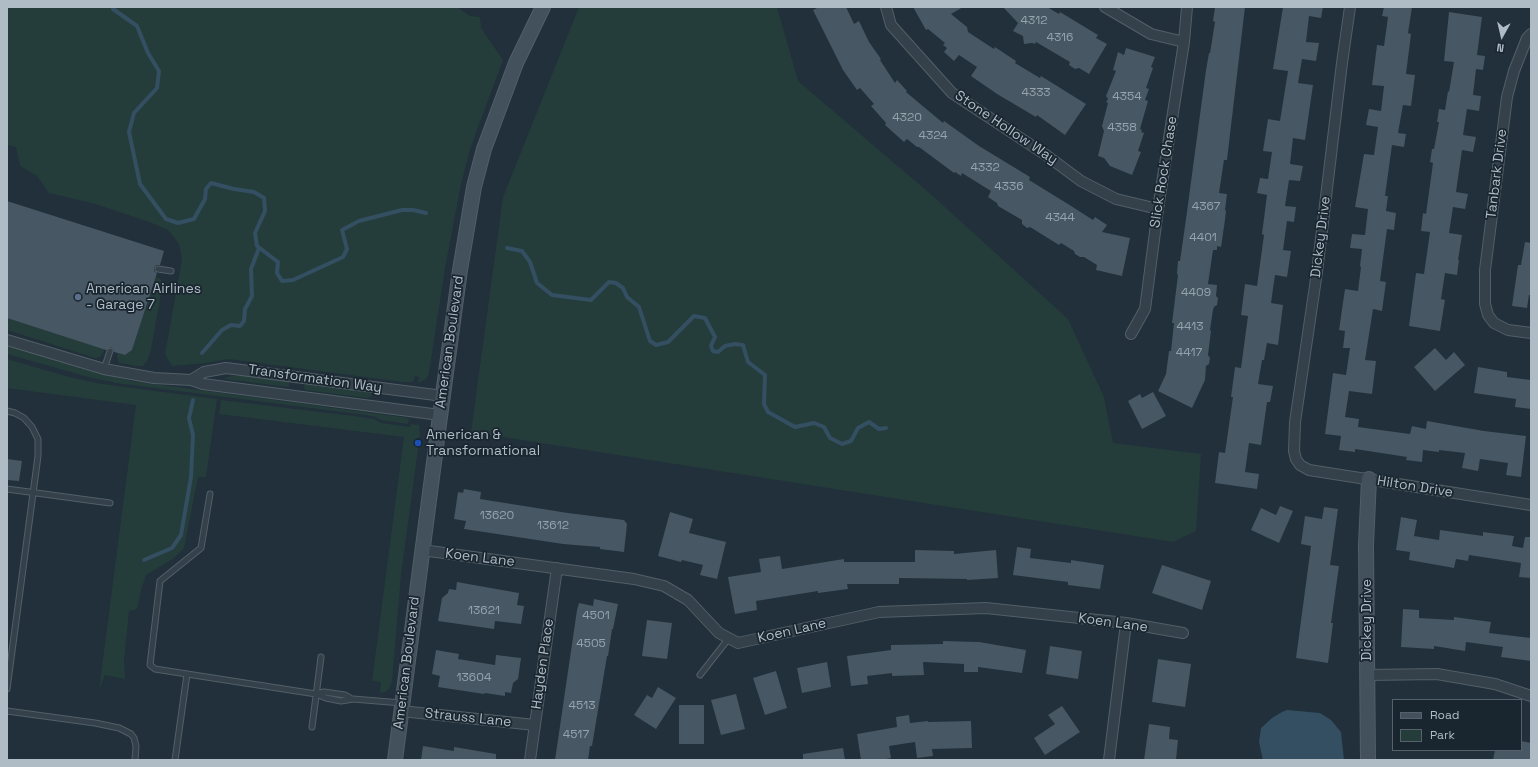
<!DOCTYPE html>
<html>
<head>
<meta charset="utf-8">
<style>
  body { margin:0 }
  #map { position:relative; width:1538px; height:767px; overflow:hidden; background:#21303a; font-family:"Space Grotesk",sans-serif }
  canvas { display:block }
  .frame { position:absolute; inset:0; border:8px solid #afbcc6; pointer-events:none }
  .legend { position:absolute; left:1392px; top:699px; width:130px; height:52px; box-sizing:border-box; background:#1a262f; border:1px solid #56626b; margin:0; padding:5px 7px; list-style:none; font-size:12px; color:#afbcc6 }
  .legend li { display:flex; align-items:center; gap:8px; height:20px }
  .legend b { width:20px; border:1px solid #56626b }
  .north { position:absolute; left:1482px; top:16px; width:40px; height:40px; -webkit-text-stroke:3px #1a262f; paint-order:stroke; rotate:188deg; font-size:11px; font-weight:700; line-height:16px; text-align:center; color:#afbcc6 }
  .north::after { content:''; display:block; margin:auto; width:14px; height:18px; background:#afbcc6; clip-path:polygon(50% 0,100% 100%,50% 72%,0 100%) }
</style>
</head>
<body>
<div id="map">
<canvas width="1538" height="767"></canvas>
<div class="frame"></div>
<ul class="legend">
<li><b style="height:5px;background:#43515d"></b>Road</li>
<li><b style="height:11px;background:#243d3b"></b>Park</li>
</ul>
<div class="north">N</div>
</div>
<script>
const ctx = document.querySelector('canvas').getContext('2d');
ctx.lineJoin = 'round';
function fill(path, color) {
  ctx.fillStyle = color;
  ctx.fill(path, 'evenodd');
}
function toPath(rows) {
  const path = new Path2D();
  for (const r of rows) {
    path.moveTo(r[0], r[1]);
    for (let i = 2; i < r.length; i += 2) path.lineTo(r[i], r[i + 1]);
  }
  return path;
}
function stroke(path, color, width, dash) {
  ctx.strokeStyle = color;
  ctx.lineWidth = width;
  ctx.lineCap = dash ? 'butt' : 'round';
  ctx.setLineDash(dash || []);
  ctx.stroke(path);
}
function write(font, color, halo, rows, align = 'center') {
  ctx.font = font + ' "Space Grotesk",sans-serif';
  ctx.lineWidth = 3.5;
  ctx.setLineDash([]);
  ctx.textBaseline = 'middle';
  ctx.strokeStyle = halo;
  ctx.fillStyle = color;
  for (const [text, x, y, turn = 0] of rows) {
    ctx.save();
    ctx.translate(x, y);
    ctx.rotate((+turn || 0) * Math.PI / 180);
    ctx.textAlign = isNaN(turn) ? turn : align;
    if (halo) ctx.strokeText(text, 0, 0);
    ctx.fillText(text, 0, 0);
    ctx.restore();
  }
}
fill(toPath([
  [7,7,457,7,470,16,480,17,481,28,503,60,471,146,461,184,445,268,429,373,426,379,418,383,419,377,415,376,413,382,403,382,229,359,206,363,172,366,165,354,182,259,179,244,168,230,152,223,92,203,49,193,37,176,20,166,16,147,7,145],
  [579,7,777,7,798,81,934,197,1068,319,1104,397,1113,443,1201,454,1196,531,1173,542,471,432,503,197],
  [156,277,159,278,162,281,162,288,151,350,147,361,143,366,138,366,119,363,117,356,118,353,125,355,132,350],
  [7,318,105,349,100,357,95,358,7,330],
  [7,346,93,372,132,381,409,418,408,424,381,420,376,417,366,415,116,383,88,377,7,354],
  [7,359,69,377,102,384,217,399,206,477,198,477,184,548,173,559,146,575,141,590,137,609,129,611,124,660,125,679,105,675,99,690,136,405,7,388],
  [237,375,285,381,289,383,289,387,225,379,225,378],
  [306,384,366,391,371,393,372,396,367,398,305,390,304,386],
  [221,400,354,416,374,419,381,423,410,427,411,424,419,425,420,434,401,575,392,681,389,689,385,692,380,693,381,682,372,681,404,437,219,414]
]), '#243d3b');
fill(toPath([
  [1287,710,1320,713,1331,720,1341,732,1344,760,1263,760,1259,742,1261,728,1272,718,1282,712]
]), '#344e62');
stroke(toPath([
  [113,7,113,9,137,26,148,53,159,71,157,88,134,113,129,132,140,184,166,219,178,223,194,219,205,199,206,189,211,183,234,189,254,192,264,198,265,211,255,233,257,246,278,262,277,273,282,281,293,280,343,257,347,249,342,230,359,221,402,210,413,210,426,213],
  [507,248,522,251,530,262,537,283,552,295,591,300,609,282,616,283,623,288,627,297,639,307,650,341,656,345,668,342,694,316,705,318,715,337,711,346,713,351,718,352,725,346,735,344,743,345,748,362,765,375,764,404,768,412,795,427,814,423,824,427,830,438,842,444,851,441,858,428,869,422,879,429,886,428],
  [202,353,222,330,231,325,240,326,244,321,245,309,252,296,251,269,259,248],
  [144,560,172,548,181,535,191,477,193,435,189,418,193,400]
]), '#344e62', 4);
fill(toPath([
  [819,7,846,7,854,24,859,21,869,42,881,59,880,60,895,83,897,80,907,91,906,92,943,123,944,121,979,146,1030,177,1029,180,1068,204,1093,220,1095,217,1107,225,1102,232,1130,238,1122,276,1096,270,1097,265,1084,257,1080,257,1075,254,1074,251,1061,243,1059,245,1030,227,1027,228,1022,224,1022,220,998,206,997,203,988,197,991,191,962,173,961,176,955,172,954,173,919,147,917,147,907,139,904,142,885,125,886,123,871,106,874,104,860,88,857,90,843,70,813,10],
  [913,7,963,7,951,14,967,27,968,32,994,49,995,47,1016,61,1015,63,1040,78,1041,76,1086,104,1065,135,1037,115,1036,117,997,94,971,76,977,67,959,55,954,61,944,52,947,48,943,45,945,43,928,29,926,30],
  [1003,7,1047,7,1059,14,1060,12,1098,35,1096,38,1107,44,1089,74,1079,68,1075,69,1069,65,1070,62,1036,42,1035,44,1032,43,1024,44,1023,36,1013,31,1018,23],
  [1215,7,1245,7,1227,160,1224,160,1219,193,1227,194,1225,210,1226,211,1225,220,1221,247,1217,246,1217,250,1213,250,1208,284,1217,285,1216,296,1218,298,1217,305,1214,307,1213,310,1210,330,1211,331,1208,355,1210,358,1209,364,1206,366,1205,380,1192,408,1158,391,1166,374,1169,351,1171,351,1174,323,1172,323,1178,275,1177,274,1178,261,1180,261,1186,219,1206,70,1209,53,1210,53,1211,47,1215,22,1213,21],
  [1283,7,1323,7,1321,18,1309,16,1306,42,1319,43,1316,61,1302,59,1298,83,1313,85,1305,140,1293,138,1290,164,1303,166,1300,181,1289,180,1285,206,1296,207,1294,222,1287,221,1283,250,1291,251,1287,277,1275,275,1271,303,1283,305,1278,345,1267,343,1264,360,1262,360,1258,384,1273,386,1270,402,1267,402,1261,445,1249,443,1245,472,1259,474,1257,489,1215,483,1219,452,1225,453,1233,397,1231,397,1235,367,1241,368,1248,316,1241,315,1245,284,1257,286,1264,235,1262,234,1267,195,1257,193,1260,178,1268,179,1272,152,1263,151,1268,119,1280,121,1288,71,1273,69],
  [1384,7,1412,7,1408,33,1411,34,1406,74,1415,75,1411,106,1403,105,1398,133,1406,134,1404,147,1392,145,1385,196,1388,196,1386,211,1396,213,1394,230,1387,229,1380,281,1386,282,1382,311,1373,309,1365,360,1376,361,1372,394,1349,391,1345,417,1359,419,1358,427,1410,434,1412,426,1426,429,1427,421,1484,431,1526,436,1521,477,1506,475,1508,463,1480,459,1478,471,1462,468,1465,453,1439,450,1439,452,1423,450,1422,462,1406,460,1407,457,1355,449,1355,452,1339,450,1341,436,1325,434,1333,373,1346,375,1350,348,1343,348,1345,331,1339,330,1345,289,1358,291,1361,267,1360,266,1362,249,1350,248,1352,234,1365,235,1368,209,1355,207,1364,154,1374,155,1378,127,1366,125,1369,109,1381,111,1384,86,1372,85,1377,45,1384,46,1388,17,1382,16],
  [1449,12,1482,17,1477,55,1485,56,1483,70,1476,69,1473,95,1481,96,1479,111,1467,109,1463,135,1476,137,1473,152,1462,150,1456,192,1468,194,1465,209,1453,207,1449,233,1462,235,1458,260,1459,260,1457,275,1445,273,1441,299,1445,300,1440,331,1409,326,1416,273,1424,274,1430,232,1421,231,1423,213,1426,214,1433,163,1430,162,1432,149,1434,149,1439,122,1437,122,1439,109,1445,110,1448,91,1449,92,1454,62,1444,61],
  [1126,48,1155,57,1151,67,1153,68,1146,88,1149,89,1145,100,1148,101,1140,129,1142,130,1141,132,1144,133,1138,151,1141,152,1132,175,1110,166,1104,158,1098,156,1104,131,1102,126,1108,103,1106,102,1108,99,1106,96,1116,71,1113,70,1118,52,1124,55],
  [7,201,164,251,160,265,156,265,154,268,154,271,157,273,132,350,125,355,118,353,114,352,113,349,111,347,106,350,7,318],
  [1525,242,1531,243,1531,295,1529,295,1527,308,1512,306,1518,265,1521,265],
  [1435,348,1446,360,1454,352,1465,365,1435,391,1414,367],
  [1478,367,1507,372,1507,377,1531,380,1531,409,1515,407,1516,399,1474,393],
  [1153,392,1166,416,1142,429,1128,401,1140,394,1142,398],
  [7,459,22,461,19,481,7,480],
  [464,489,481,492,480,499,568,513,624,520,627,524,624,552,600,549,600,547,563,544,464,529,466,521,454,519,458,492,463,493],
  [1280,506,1293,511,1279,543,1251,530,1261,508,1276,515],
  [1324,507,1338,509,1330,565,1339,566,1331,623,1333,623,1328,663,1296,658,1311,546,1301,544,1305,516,1322,519],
  [670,512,693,519,689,533,726,542,717,579,700,575,703,565,682,560,681,562,658,556],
  [1401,517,1417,520,1414,536,1439,540,1440,530,1483,536,1483,532,1514,536,1512,546,1523,548,1525,537,1531,537,1531,578,1519,577,1521,563,1469,555,1468,561,1456,559,1454,568,1409,560,1410,552,1396,550],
  [1017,547,1031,549,1030,558,1071,563,1071,560,1104,565,1100,589,1068,585,1068,582,1013,575],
  [915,550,954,551,954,554,996,550,998,578,967,580,967,579,899,578,899,584,847,584,848,589,818,593,818,591,756,601,757,610,735,614,728,577,761,572,759,559,780,556,782,569,844,559,844,562,915,562],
  [1162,565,1211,581,1202,610,1152,593],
  [457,582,519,593,517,605,524,606,521,624,495,621,494,629,438,621,442,598,448,593,449,589,456,590],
  [594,599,618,604,613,629,612,629,608,656,607,656,592,746,590,746,588,760,555,760,577,610,579,603,593,606],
  [1403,609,1419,610,1419,618,1454,620,1454,617,1491,622,1489,633,1531,638,1531,661,1501,657,1503,647,1466,642,1465,651,1434,646,1434,649,1401,647],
  [647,620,672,623,667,659,642,656],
  [943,641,979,642,1026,650,1022,673,978,667,978,672,964,672,964,664,923,662,924,675,892,676,892,673,867,676,868,684,851,686,847,656,891,650,891,645,943,644],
  [1050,646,1082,651,1078,679,1046,674],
  [436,650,459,654,458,659,495,665,496,655,521,658,518,679,513,683,511,693,505,692,505,696,485,693,484,694,438,687,440,676,432,674],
  [1158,659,1191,664,1185,707,1152,702],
  [827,662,831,687,802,693,797,668],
  [776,671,787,708,765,715,753,678],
  [658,687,676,698,656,729,634,715,647,695,652,698],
  [736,694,745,729,721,735,711,700],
  [679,705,704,705,704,744,679,744],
  [1062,706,1080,732,1045,755,1034,738,1055,724,1048,715],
  [909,715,910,723,928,721,928,722,971,721,972,748,932,749,933,756,917,758,915,742,889,746,891,758,881,760,861,760,857,734,897,727,896,717],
  [1149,724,1170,727,1169,739,1178,740,1176,760,1144,760],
  [1521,741,1531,743,1531,760,1493,760,1495,750,1521,750],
  [423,746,454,751,454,747,496,754,496,760,421,760],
  [843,748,845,760,803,760,803,754]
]), '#475763');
const lane = toPath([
  [158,269,171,271],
  [104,369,110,351],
  [7,411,15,413,24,418,32,427,38,439,38,456,7,689],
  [7,489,110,503],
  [210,494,201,548,160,581,150,665,155,669,187,674,316,694,326,698,341,701,353,699,402,703],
  [700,675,729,638],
  [316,694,324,692,345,695,352,699],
  [7,711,95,723,119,728,131,734,134,738,136,746,135,760],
  [312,727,321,657],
  [175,760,187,674]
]);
const street = toPath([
  [886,7,891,25,952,93,1046,155,1081,181,1116,199,1158,209],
  [1105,7,1151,34,1184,42],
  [1350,7,1342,63,1317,272,1295,422,1294,451,1296,459,1300,465,1309,470,1531,505],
  [1531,34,1527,38,1514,71,1507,97,1485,270,1485,304,1488,315,1494,323,1508,330,1531,333],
  [1131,334,1145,309,1158,209,1184,42,1187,7],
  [7,340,104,369,154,378,191,380,203,384,440,415],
  [191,380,204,372,226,368,443,396],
  [422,550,634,579,664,586,688,600,719,633,738,643,879,612,986,608,1126,623,1183,633],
  [1367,675,1437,674,1495,684,1531,696],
  [401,711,535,725],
  [530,760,557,568],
  [1109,760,1126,623]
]);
const secondary = toPath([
  [395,760,439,424,460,270,474,187,484,149,516,63,543,7],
  [1368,760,1366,545,1369,479]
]);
stroke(lane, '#525f68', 7);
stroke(street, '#525f68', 12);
stroke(secondary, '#525f68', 16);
stroke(lane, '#35414a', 5);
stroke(street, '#35414a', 10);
stroke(secondary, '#43515d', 14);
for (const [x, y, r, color] of [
  [78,297,4,"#5c6f8a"],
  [418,443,4,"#1a4fb4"]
]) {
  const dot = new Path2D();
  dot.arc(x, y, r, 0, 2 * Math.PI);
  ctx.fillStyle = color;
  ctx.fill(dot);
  stroke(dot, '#1a262f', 1.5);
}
write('12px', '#95a3ad', null, [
  ["4312",1034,21],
  ["4316",1060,38],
  ["4333",1036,93],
  ["4354",1127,97],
  ["4320",907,118],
  ["4358",1122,128],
  ["4324",933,136],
  ["4332",985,168],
  ["4336",1009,187],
  ["4367",1206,207],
  ["4344",1060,218],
  ["4401",1203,238],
  ["4409",1196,293],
  ["4413",1190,327],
  ["4417",1189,353],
  ["13620",497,516],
  ["13612",553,526],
  ["13621",484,611],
  ["4501",596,616],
  ["4505",591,644],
  ["13604",474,678],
  ["4513",582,706],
  ["4517",576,735]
]);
write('14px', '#afbcc6', '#1a262f', [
  ["Stone Hollow Way",1006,128,34],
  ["Slick Rock Chase",1164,172,-81],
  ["Tanbark Drive",1497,174,-83],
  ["Dickey Drive",1321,237,-83],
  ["American Boulevard",450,342,-82],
  ["Transformation Way",315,379,8],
  ["Hilton Drive",1415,487,9],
  ["Koen Lane",480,558,7],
  ["Dickey Drive",1367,620,-90],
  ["Koen Lane",1113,623,8],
  ["Koen Lane",792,631,-13],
  ["American Boulevard",407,663,-83],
  ["Hayden Place",543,664,-82],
  ["Strauss Lane",468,718,6]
]);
write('14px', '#afbcc6', '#1a262f', [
  ["American Airlines",86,289],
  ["- Garage 7",86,305],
  ["American &",426,435],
  ["Transformational",426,451]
], 'left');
</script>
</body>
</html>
